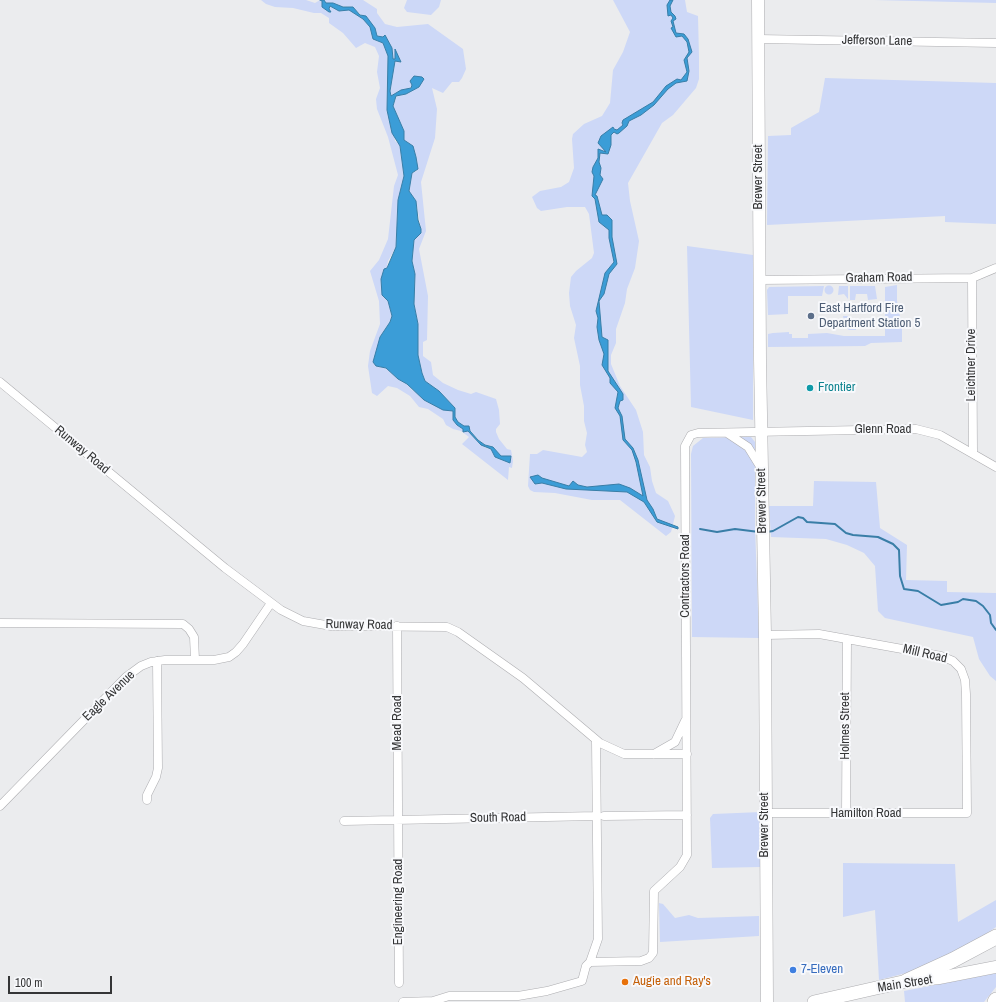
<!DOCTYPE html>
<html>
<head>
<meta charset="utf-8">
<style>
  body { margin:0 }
  #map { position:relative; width:996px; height:1002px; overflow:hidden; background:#ebecee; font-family:"Archivo Narrow",sans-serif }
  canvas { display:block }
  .scale { position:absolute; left:8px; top:976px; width:104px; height:18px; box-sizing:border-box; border:2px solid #343536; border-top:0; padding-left:5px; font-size:12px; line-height:14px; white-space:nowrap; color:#343536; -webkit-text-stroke:3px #f8f9fc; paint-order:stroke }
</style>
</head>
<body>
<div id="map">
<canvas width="996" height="1002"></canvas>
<div class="scale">100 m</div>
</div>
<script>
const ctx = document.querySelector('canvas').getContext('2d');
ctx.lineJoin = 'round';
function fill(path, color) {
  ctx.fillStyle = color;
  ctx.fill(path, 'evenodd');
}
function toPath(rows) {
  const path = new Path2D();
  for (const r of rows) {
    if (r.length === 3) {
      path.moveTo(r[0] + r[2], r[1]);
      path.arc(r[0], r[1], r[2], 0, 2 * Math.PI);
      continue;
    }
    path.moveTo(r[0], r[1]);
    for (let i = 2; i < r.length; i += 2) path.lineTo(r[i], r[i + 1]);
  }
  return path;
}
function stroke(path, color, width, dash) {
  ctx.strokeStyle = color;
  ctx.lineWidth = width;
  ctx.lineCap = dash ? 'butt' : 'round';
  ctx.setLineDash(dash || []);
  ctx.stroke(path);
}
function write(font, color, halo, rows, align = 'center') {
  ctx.font = font + ' "Archivo Narrow",sans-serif';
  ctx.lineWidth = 4;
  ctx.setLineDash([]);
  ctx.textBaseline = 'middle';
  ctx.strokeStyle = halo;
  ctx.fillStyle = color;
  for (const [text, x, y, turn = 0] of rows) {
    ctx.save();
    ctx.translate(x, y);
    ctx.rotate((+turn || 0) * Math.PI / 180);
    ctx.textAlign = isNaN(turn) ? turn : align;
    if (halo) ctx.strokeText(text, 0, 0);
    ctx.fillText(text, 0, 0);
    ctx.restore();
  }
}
fill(toPath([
  [261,0,306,0,315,3,320,0,329,10,330,6,339,11,349,10,363,19,370,26,373,39,383,43,388,56,387,80,395,141,400,145,404,177,398,200,396,247,388,261,382,295,388,301,392,316,390,322,380,337,376,366,386,368,398,379,407,384,412,390,453,411,457,425,468,431,486,448,491,449,495,457,510,463,511,456,501,456,493,447,485,445,458,422,455,417,455,408,439,391,425,381,422,373,418,355,418,324,414,304,415,274,412,261,414,240,421,233,421,229,416,201,409,191,412,173,417,171,416,157,412,146,404,140,404,131,393,106,397,96,406,94,419,87,412,85,408,90,401,90,391,96,390,91,396,52,395,59,393,59,392,48,383,37,377,36,375,28,353,7,338,6,333,3,326,3,324,0,363,0,377,9,377,13,385,24,397,27,428,24,463,49,466,69,462,78,459,82,452,82,443,93,432,88,437,109,435,138,421,182,426,231,419,249,428,296,427,340,423,342,423,356,431,362,433,375,443,383,458,390,471,394,476,392,496,399,499,410,500,424,496,429,496,432,499,439,507,449,511,450,513,461,512,468,509,467,508,480,462,444,469,437,461,431,453,429,446,425,443,419,428,409,419,407,410,396,397,388,388,386,377,396,372,393,368,366,370,351,380,324,379,301,370,271,379,260,388,239,394,186,398,175,388,137,377,109,376,99,380,88,377,72,379,56,375,47,365,43,356,48,343,33,329,23,329,18,321,13,314,13,293,8,275,7,266,4],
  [407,0,441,0,439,7,431,15,407,12,404,8],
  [613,0,685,0,687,12,698,16,699,57,699,79,696,88,673,115,662,123,628,183,630,201,639,241,635,268,627,289,625,303,616,329,616,343,611,355,611,364,620,386,636,410,643,432,644,455,650,467,652,481,656,493,668,501,675,516,671,532,666,536,620,500,592,500,555,493,534,492,530,490,528,486,530,454,537,454,543,450,582,457,587,452,585,445,587,433,584,421,584,406,580,385,580,366,574,338,576,325,570,306,569,293,571,277,576,271,592,258,594,253,589,214,585,207,567,207,541,211,537,208,532,197,540,191,561,187,569,182,574,168,572,139,573,134,584,124,602,116,610,103,613,70,623,52,630,32],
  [874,0,996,0,996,3],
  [825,78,996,83,996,224,945,222,945,216,767,225,768,136,791,135,791,128,819,112],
  [687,246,753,255,753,420,691,407],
  [897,285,897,301,902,327,902,342,871,343,865,346,768,347,768,334,773,333,789,332,789,334,792,334,792,338,808,338,808,334,827,333,844,336,885,336,885,287],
  [829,290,4.5],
  [824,286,822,296,788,296,788,314,768,315,767,290,769,287],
  [839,286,848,286,848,299,844,294,838,295],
  [850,286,875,286,877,299,868,300,867,294,856,294,855,300,850,300],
  [843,316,849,316,850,326,856,326,856,330,849,330,845,327],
  [751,437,755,442,755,527,759,638,692,637,691,454,693,446,703,438],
  [814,481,876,482,880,528,907,545,906,580,947,581,947,592,996,593,996,681,990,676,979,659,973,637,885,618,878,611,875,566,864,553,847,545,826,539,771,537,769,506,813,506],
  [761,812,760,867,712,868,710,818,713,814],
  [843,863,955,864,958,922,996,900,996,927,964,949,910,972,879,980,875,910,843,917],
  [659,903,663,904,675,918,689,915,698,918,759,916,759,936,660,942],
  [996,973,996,987,984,1002,905,1002,904,991]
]), '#cdd8f7');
const water = toPath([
  [320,0,324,0,326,3,333,3,343,7,353,7,360,15,366,16,375,28,377,36,383,37,385,35,392,48,393,59,395,59,395,49,401,62,395,61,390,91,391,96,401,90,411,88,412,85,410,81,414,76,422,77,424,79,419,87,406,94,396,96,393,106,404,131,404,140,413,146,416,157,418,169,412,173,409,191,416,201,418,220,421,229,421,233,414,240,412,261,415,274,414,304,418,324,418,355,422,373,425,381,439,391,455,408,455,417,458,422,464,426,469,426,470,431,478,440,485,445,493,447,501,456,511,456,510,463,495,457,491,449,481,445,468,431,463,432,463,429,457,425,453,420,453,411,443,410,424,400,407,384,398,379,386,368,376,366,373,362,380,337,390,322,392,316,388,301,382,295,381,279,384,269,387,268,396,247,398,200,404,176,400,146,392,133,387,110,388,56,383,43,373,39,370,27,363,19,349,10,339,11,330,6,329,9,331,12,329,12,322,7,322,1,320,0],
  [670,0,673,0,670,6,671,12,675,16,676,19,673,21,676,33,684,34,688,39,692,52,687,58,689,71,687,81,676,83,668,89,654,105,641,115,629,121,627,126,619,133,617,134,614,132,611,135,611,145,608,154,600,153,599,162,601,168,600,175,603,179,595,195,597,196,602,215,607,215,612,220,612,237,617,264,609,274,604,294,599,301,602,337,608,340,608,371,623,394,623,400,620,401,618,408,622,416,625,439,633,448,638,460,647,500,653,509,657,519,678,527,678,529,657,522,644,502,627,492,566,489,542,483,535,484,530,477,538,475,542,478,569,486,573,481,578,485,587,487,619,484,630,488,643,496,636,462,632,450,623,440,620,416,615,408,618,392,610,383,610,378,602,365,604,354,599,340,597,327,598,318,596,311,605,273,614,262,609,238,609,230,599,222,595,199,592,196,594,176,592,172,593,167,598,158,598,149,606,152,598,143,601,136,613,127,614,129,617,130,623,125,622,123,623,120,653,102,666,86,677,79,681,80,687,72,684,60,689,52,687,42,682,36,676,37,671,28,673,27,671,21,673,18,671,15,668,16,667,5,670,0]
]);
fill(water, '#3b9dd7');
stroke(water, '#397ea7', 1);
stroke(toPath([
  [700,529,717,532,735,529,759,532],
  [767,532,773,531,798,517,803,518,807,522,835,524,846,533,853,535,878,537,893,544,899,550,900,576,904,589,918,591,941,605,958,602,963,599,976,601,983,606,990,615,991,623,996,630]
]), '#397ea7', 2);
const minor = toPath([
  [758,39,996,43],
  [972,278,973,452],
  [759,280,972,278,996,268],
  [0,382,225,568,281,610,303,621,331,626,447,627,458,632,523,678,600,743,624,754,687,754],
  [727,433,748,447,761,468],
  [0,623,183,624,189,629,194,637,195,660],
  [397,626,399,983],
  [765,635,819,634,941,656,953,661,961,669,965,680,966,694,967,813,765,813],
  [654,754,675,742,685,721],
  [147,800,147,795,156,777,158,768,157,661],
  [0,806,126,677,141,666,151,662,165,660,214,660,229,657,236,652,243,644,271,603],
  [846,814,847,639],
  [604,816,687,815],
  [344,821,597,816],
  [590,962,598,939,596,741],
  [403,1002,433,1001,449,996,518,996,547,991,582,981,586,966,590,962,641,961,649,958,653,953,654,891,680,867,687,855,685,446,691,435,698,433,916,429,940,435,996,467]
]);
const secondary = toPath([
  [758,0,760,359,765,635,767,1002],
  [912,981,939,978,996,967]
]);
const primary = toPath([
  [814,1002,907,981]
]);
const motorway = toPath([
  [907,981,953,960,996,937],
  [995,1002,996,1000]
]);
stroke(minor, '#adadb0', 9);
stroke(secondary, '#adadb0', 13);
stroke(primary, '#adadb0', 14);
stroke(motorway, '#adadb0', 16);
stroke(minor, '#fff', 8);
stroke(secondary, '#fff', 12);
stroke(primary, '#fff', 13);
stroke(motorway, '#fff', 15);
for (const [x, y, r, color] of [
  [811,316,4,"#5c6f8a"],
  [810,388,4,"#0f9aa8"],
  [793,970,4,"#3f7fe0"],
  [625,982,4,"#e8710a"]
]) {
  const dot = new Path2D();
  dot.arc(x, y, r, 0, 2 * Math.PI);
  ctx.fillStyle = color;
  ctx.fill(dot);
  stroke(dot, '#f8f9fc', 1.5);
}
write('13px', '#343536', '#f8f9fc', [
  ["Jefferson Lane",877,41,1],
  ["Brewer Street",759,177,-90],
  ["Graham Road",879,278,-1],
  ["Leichtner Drive",972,365,-90],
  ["Glenn Road",883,430],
  ["Runway Road",82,450,40],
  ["Brewer Street",762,501,-91],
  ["Contractors Road",686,576,-90],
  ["Runway Road",359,625,1],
  ["Mill Road",925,654,13],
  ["Eagle Avenue",109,696,-44],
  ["Mead Road",398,723,-90],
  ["Holmes Street",846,726,-90],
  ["Hamilton Road",866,814],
  ["South Road",498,818,-1],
  ["Brewer Street",765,825,-90],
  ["Engineering Road",399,902,-90],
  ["Main Street",905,984,-9]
]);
write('13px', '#4e5e75', '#f8f9fc', [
  ["East Hartford Fire",819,309],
  ["Department Station 5",819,324]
], 'left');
write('13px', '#0d838f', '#f8f9fc', [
  ["Frontier",818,388]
], 'left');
write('13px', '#366cbe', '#f8f9fc', [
  ["7-Eleven",801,970]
], 'left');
write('13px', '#c56008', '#f8f9fc', [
  ["Augie and Ray's",633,982]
], 'left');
</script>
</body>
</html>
